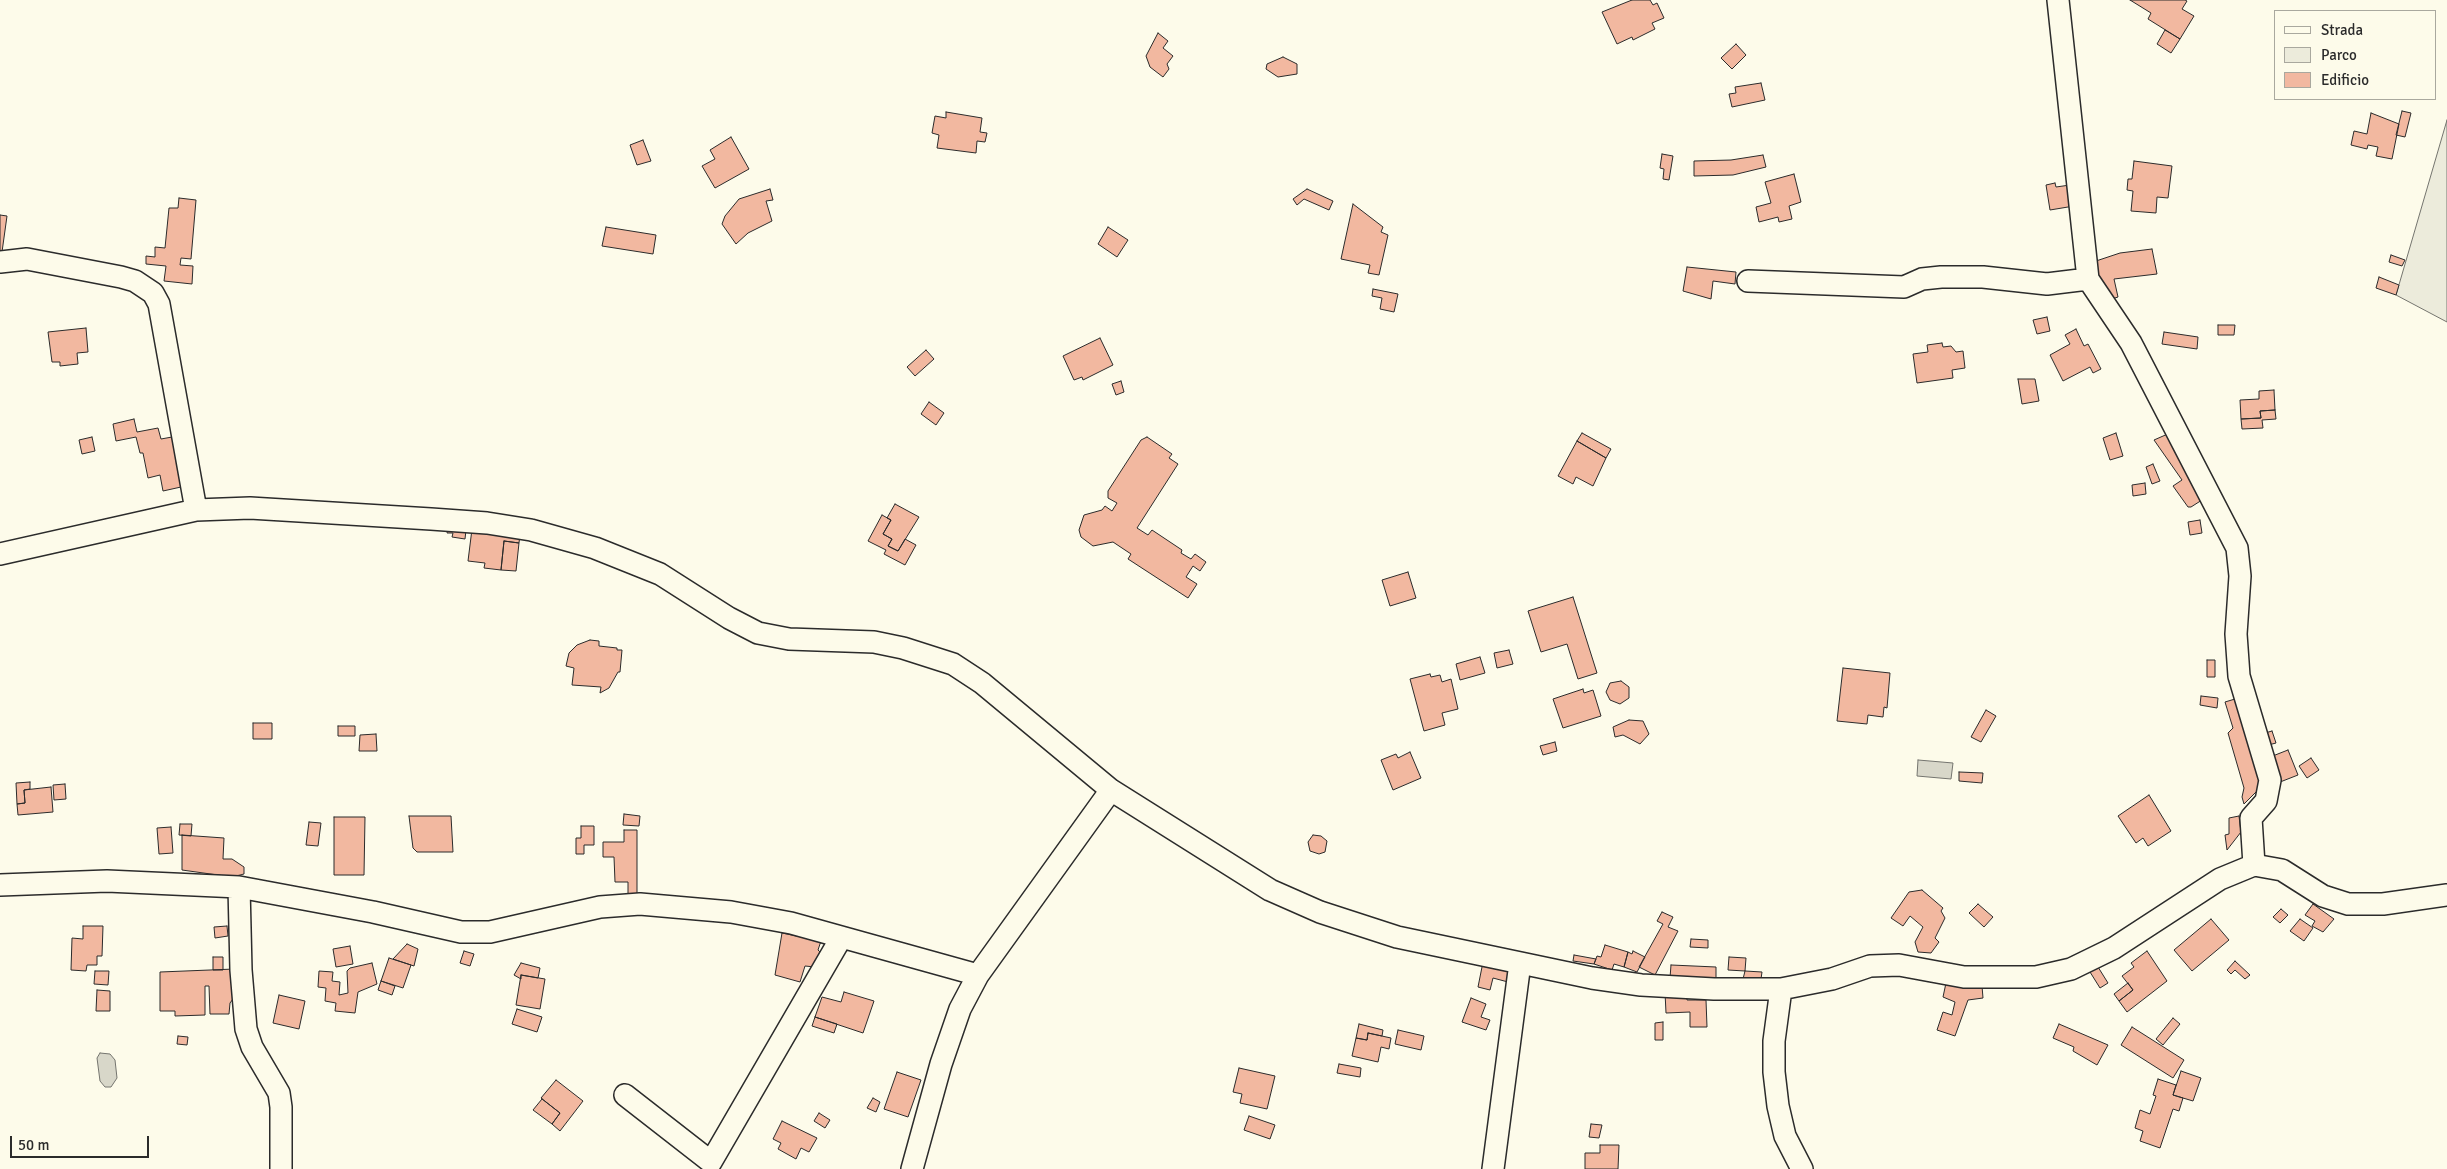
<!DOCTYPE html>
<html>
<head>
<meta charset="utf-8">
<style>
  body { margin:0 }
  #map { position:relative; width:2447px; height:1169px; overflow:hidden; background:#fdfbea; font-family:Signika,sans-serif }
  canvas { display:block }
  .legend { position:absolute; left:2274px; top:10px; width:162px; height:90px; box-sizing:border-box; background:#fdfbea; border:1px solid #a9a89e; margin:0; padding:6px 9px; list-style:none; font-size:15px; color:#2b2b2b }
  .legend li { display:flex; align-items:center; gap:10px; height:25px }
  .legend b { width:25px; border:1px solid #a9a89e }
  .scale { position:absolute; left:10px; top:1136px; width:139px; height:22px; box-sizing:border-box; border:2px solid #2b2b2b; border-top:0; padding-left:6px; font-size:15px; line-height:18px; white-space:nowrap; color:#2b2b2b; -webkit-text-stroke:4px #fdfbea; paint-order:stroke }
</style>
</head>
<body>
<div id="map">
<canvas width="2447" height="1169"></canvas>
<ul class="legend">
<li><b style="height:6px;background:#fdfbea"></b>Strada</li>
<li><b style="height:14px;background:#ecebdb"></b>Parco</li>
<li><b style="height:14px;background:#f2b8a0"></b>Edificio</li>
</ul>
<div class="scale">50 m</div>
</div>
<script>
const ctx = document.querySelector('canvas').getContext('2d');
ctx.lineJoin = 'round';
function fill(path, color) {
  ctx.fillStyle = color;
  ctx.fill(path, 'evenodd');
}
function toPath(rows) {
  const path = new Path2D();
  for (const r of rows) {
    path.moveTo(r[0], r[1]);
    for (let i = 2; i < r.length; i += 2) path.lineTo(r[i], r[i + 1]);
  }
  return path;
}
function stroke(path, color, width, dash) {
  ctx.strokeStyle = color;
  ctx.lineWidth = width;
  ctx.lineCap = dash ? 'butt' : 'round';
  ctx.setLineDash(dash || []);
  ctx.stroke(path);
}
const green = toPath([
  [2447,120,2447,322,2396,295,2447,120]
]);
fill(green, '#ecebdb');
stroke(green, '#74746e', 1);
const water = toPath([
  [1918,760,1953,763,1951,779,1917,776,1918,760],
  [100,1053,110,1054,115,1060,117,1078,111,1087,105,1087,100,1081,97,1058,100,1053]
]);
fill(water, '#d8d7c9');
stroke(water, '#74746e', 1);
const building = toPath([
  [1632,0,1650,0,1653,5,1657,3,1664,18,1652,23,1655,29,1633,40,1632,37,1617,44,1602,12,1632,0],
  [2130,0,2185,0,2187,1,2182,9,2194,16,2180,39,2148,19,2151,13,2130,0],
  [2165,30,2180,39,2171,53,2157,44,2165,30],
  [1158,33,1168,41,1163,48,1173,56,1167,64,1169,69,1163,77,1150,67,1146,56,1158,33],
  [1736,44,1746,55,1732,69,1721,58,1736,44],
  [1283,57,1297,64,1297,74,1278,77,1266,69,1267,64,1283,57],
  [1761,83,1765,100,1732,107,1729,94,1736,93,1735,87,1761,83],
  [2402,111,2411,113,2405,137,2396,135,2402,111],
  [946,112,982,118,980,132,987,133,985,142,977,141,976,153,937,148,939,135,932,133,935,116,946,118,946,112],
  [2371,113,2399,124,2392,159,2376,156,2378,147,2368,145,2367,149,2351,145,2354,131,2367,134,2371,113],
  [731,137,749,169,715,188,702,166,715,159,710,150,731,137],
  [643,140,651,161,637,165,630,145,643,140],
  [1662,154,1673,156,1669,180,1663,179,1664,169,1660,168,1662,154],
  [1763,155,1766,167,1733,175,1694,176,1694,161,1731,160,1763,155],
  [2134,161,2172,166,2168,198,2157,197,2156,213,2131,211,2133,191,2127,190,2128,179,2132,179,2134,161],
  [1794,174,1801,202,1789,206,1792,219,1779,222,1778,217,1759,222,1756,207,1771,203,1765,182,1794,174],
  [2055,183,2056,187,2070,185,2074,206,2050,210,2046,185,2055,183],
  [770,189,773,200,766,201,772,221,748,233,736,244,722,224,725,216,739,199,770,189],
  [1307,189,1333,201,1329,210,1304,199,1297,205,1293,199,1307,189],
  [179,198,196,200,191,259,181,258,180,265,193,266,192,284,164,281,166,266,146,264,146,256,155,257,155,247,165,248,169,208,178,208,179,198],
  [1353,204,1383,227,1381,232,1388,235,1379,275,1368,273,1370,265,1341,259,1353,204],
  [0,215,7,216,2,252,0,252,0,215],
  [606,227,656,235,653,254,602,246,606,227],
  [1108,227,1128,240,1117,257,1098,244,1108,227],
  [2152,249,2157,274,2114,279,2118,297,2106,301,2090,263,2120,253,2152,249],
  [2391,255,2405,260,2402,266,2389,262,2391,255],
  [1687,267,1736,272,1735,284,1713,281,1711,299,1683,291,1687,267],
  [2379,277,2399,285,2396,295,2376,288,2379,277],
  [1373,289,1398,294,1394,312,1380,309,1382,298,1372,296,1373,289],
  [2047,317,2050,331,2037,334,2033,320,2047,317],
  [2218,325,2235,325,2234,335,2218,335,2218,325],
  [86,328,88,352,77,353,78,364,60,366,60,362,52,362,48,332,86,328],
  [2076,329,2084,346,2088,344,2101,369,2093,373,2090,367,2063,381,2050,355,2070,344,2065,335,2076,329],
  [2164,332,2198,337,2197,349,2162,344,2164,332],
  [1100,338,1113,365,1083,380,1082,377,1074,380,1063,356,1100,338],
  [1942,343,1943,347,1951,346,1956,352,1963,351,1965,368,1952,370,1953,378,1917,383,1913,354,1928,352,1927,345,1942,343],
  [926,350,934,359,915,376,907,367,926,350],
  [2018,379,2035,379,2039,401,2022,404,2018,379],
  [1121,381,1124,392,1116,395,1112,384,1121,381],
  [2274,390,2275,410,2260,411,2261,418,2241,419,2240,400,2259,399,2259,391,2274,390],
  [929,402,944,413,936,425,921,414,929,402],
  [2275,410,2276,419,2262,420,2263,428,2242,429,2241,419,2261,418,2260,411,2275,410],
  [134,419,137,432,158,428,161,439,172,437,181,487,163,491,160,475,148,478,143,453,140,453,136,437,116,441,113,424,134,419],
  [1582,433,1611,449,1606,458,1577,441,1582,433],
  [2116,433,2123,456,2110,460,2103,438,2116,433],
  [2170,433,2202,500,2191,507,2188,507,2173,486,2182,480,2154,440,2170,433],
  [92,437,95,451,82,454,79,440,92,437],
  [1147,437,1172,454,1169,458,1178,464,1137,528,1148,535,1152,530,1182,550,1181,553,1191,559,1195,554,1206,562,1200,571,1193,566,1186,577,1197,584,1188,598,1128,559,1131,554,1113,542,1093,546,1081,537,1079,530,1084,515,1102,510,1105,506,1112,511,1117,503,1108,498,1108,491,1141,440,1147,437],
  [1577,441,1606,458,1593,486,1576,477,1573,484,1558,476,1577,441],
  [2153,464,2160,481,2152,484,2146,467,2153,464],
  [2145,483,2146,494,2133,496,2132,485,2145,483],
  [895,504,919,517,898,551,888,546,892,539,883,534,891,520,887,518,895,504],
  [882,515,891,520,883,534,892,539,888,546,898,551,905,539,916,545,905,565,884,554,886,550,868,541,882,515],
  [2200,520,2202,533,2190,535,2188,522,2200,520],
  [448,528,466,530,465,539,452,537,453,533,447,533,448,528],
  [472,529,520,534,519,543,504,541,501,570,484,568,485,563,468,561,472,529],
  [504,541,519,543,516,571,501,570,504,541],
  [1408,572,1416,598,1390,606,1382,580,1408,572],
  [1573,597,1597,673,1578,679,1567,644,1541,652,1528,611,1573,597],
  [590,640,599,641,599,646,617,648,617,650,622,650,620,672,618,672,609,688,600,693,601,687,572,685,574,668,566,666,569,653,577,645,590,640],
  [1509,650,1513,664,1497,668,1494,653,1509,650],
  [1480,657,1485,673,1460,680,1456,664,1480,657],
  [2207,660,2215,660,2215,677,2207,677,2207,660],
  [1843,668,1890,673,1887,708,1884,707,1883,717,1868,715,1867,724,1837,721,1843,668],
  [1430,674,1431,677,1440,675,1442,682,1451,679,1458,709,1442,713,1445,725,1424,731,1410,679,1430,674],
  [1621,681,1629,687,1629,698,1620,704,1610,700,1606,692,1610,683,1621,681],
  [1583,689,1584,693,1593,690,1601,716,1563,728,1553,699,1583,689],
  [2201,696,2218,698,2217,708,2200,705,2201,696],
  [2235,699,2263,785,2244,804,2242,797,2244,788,2228,733,2233,728,2225,702,2235,699],
  [1986,710,1996,716,1981,742,1971,737,1986,710],
  [1629,720,1643,721,1649,734,1640,744,1623,735,1615,737,1613,727,1629,720],
  [253,723,272,723,272,739,253,739,253,723],
  [338,726,355,726,355,736,338,736,338,726],
  [2272,731,2276,743,2261,747,2258,735,2272,731],
  [376,734,377,751,359,751,360,735,376,734],
  [1555,742,1557,751,1543,755,1540,746,1555,742],
  [2288,750,2298,775,2275,784,2265,759,2288,750],
  [1410,752,1421,778,1393,790,1381,760,1396,754,1398,758,1410,752],
  [2311,758,2319,770,2307,778,2299,766,2311,758],
  [1959,772,1983,773,1982,783,1959,781,1959,772],
  [30,782,30,789,24,790,25,803,17,804,16,783,30,782],
  [65,784,66,799,54,800,53,785,65,784],
  [51,787,53,812,18,815,17,804,25,803,24,790,51,787],
  [2149,795,2171,831,2148,846,2143,838,2136,843,2118,816,2149,795],
  [624,814,640,816,639,826,623,825,624,814],
  [409,816,451,816,453,852,417,852,413,848,409,816],
  [2239,816,2241,832,2227,850,2225,835,2229,834,2229,818,2239,816],
  [334,817,365,817,364,875,334,875,334,817],
  [309,822,321,823,318,846,306,845,309,822],
  [180,824,192,824,191,836,179,835,180,824],
  [581,826,594,826,594,845,584,845,584,854,576,854,576,838,581,838,581,826],
  [171,827,173,853,159,854,157,828,171,827],
  [624,830,637,830,637,894,628,894,628,882,615,882,614,857,603,857,603,842,624,842,624,830],
  [182,835,224,838,223,859,232,859,244,867,244,874,232,877,182,870,182,835],
  [1313,835,1321,836,1327,841,1325,852,1319,854,1310,851,1308,842,1313,835],
  [1922,890,1943,908,1941,911,1945,918,1935,938,1939,942,1931,953,1918,952,1915,942,1923,927,1910,916,1903,926,1891,918,1909,892,1922,890],
  [1978,904,1993,917,1984,927,1969,913,1978,904],
  [2313,904,2334,919,2323,932,2312,926,2315,921,2305,915,2313,904],
  [2281,909,2288,915,2280,923,2273,917,2281,909],
  [1662,912,1673,917,1668,927,1678,931,1655,975,1639,967,1663,924,1657,921,1662,912],
  [2211,919,2229,940,2192,971,2174,950,2211,919],
  [2300,919,2313,928,2304,941,2290,931,2300,919],
  [83,926,103,926,102,956,97,956,97,965,87,965,86,971,71,970,72,938,83,939,83,926],
  [227,926,228,936,215,938,214,927,227,926],
  [782,933,821,941,818,950,821,953,815,967,805,966,800,982,775,975,782,933],
  [1691,939,1708,940,1708,948,1690,947,1691,939],
  [407,944,418,949,414,966,393,959,407,944],
  [1605,945,1628,952,1624,967,1614,964,1612,970,1594,964,1597,956,1601,957,1605,945],
  [350,946,353,964,336,967,333,949,350,946],
  [464,951,474,954,470,966,460,963,464,951],
  [1633,951,1645,957,1637,972,1624,967,1628,952,1632,954,1633,951],
  [2147,951,2167,981,2127,1012,2119,1001,2133,990,2122,976,2134,967,2131,963,2147,951],
  [1574,955,1596,959,1594,964,1573,961,1574,955],
  [213,957,223,957,223,970,213,970,213,957],
  [1729,957,1746,958,1745,971,1728,970,1729,957],
  [389,958,411,965,403,988,381,981,389,958],
  [2235,961,2250,975,2245,979,2235,970,2231,974,2227,970,2235,961],
  [1483,962,1509,969,1508,982,1493,978,1490,990,1478,987,1483,962],
  [372,963,377,984,358,992,355,1013,335,1011,336,1003,325,1001,326,988,318,987,319,971,333,972,332,981,340,982,339,995,348,993,347,971,350,968,372,963],
  [521,963,540,968,538,978,521,975,521,979,514,975,521,963],
  [1671,965,1716,967,1716,980,1670,978,1671,965],
  [2098,967,2108,983,2100,988,2090,972,2098,967],
  [235,969,236,995,230,1003,229,1014,210,1014,209,986,205,986,205,1015,175,1016,175,1011,160,1011,160,972,235,969],
  [95,971,109,971,108,985,94,984,95,971],
  [1745,971,1762,972,1761,979,1743,979,1745,971],
  [521,975,545,979,540,1009,516,1005,521,975],
  [381,981,395,986,392,995,378,990,381,981],
  [1946,983,1982,986,1983,998,1968,1000,1955,1036,1937,1030,1943,1012,1952,1015,1955,1002,1943,997,1946,983],
  [2128,983,2133,990,2119,1001,2114,994,2128,983],
  [97,990,110,991,110,1011,96,1011,97,990],
  [844,992,874,1001,863,1033,815,1017,822,997,841,1002,844,992],
  [1665,992,1687,992,1687,1000,1706,1000,1707,1027,1690,1027,1690,1012,1666,1013,1665,992],
  [279,995,305,1001,299,1029,273,1023,279,995],
  [1471,998,1486,1004,1481,1017,1490,1020,1486,1030,1462,1022,1471,998],
  [517,1009,542,1017,537,1032,512,1024,517,1009],
  [815,1017,837,1024,834,1033,812,1026,815,1017],
  [2173,1018,2180,1024,2163,1045,2156,1039,2173,1018],
  [1663,1022,1663,1040,1655,1040,1655,1023,1663,1022],
  [1359,1024,1383,1030,1382,1036,1368,1033,1367,1040,1356,1038,1359,1024],
  [2059,1024,2108,1045,2097,1065,2073,1051,2074,1047,2053,1038,2059,1024],
  [2132,1027,2184,1060,2173,1078,2121,1045,2132,1027],
  [1398,1030,1424,1036,1421,1050,1395,1044,1398,1030],
  [1368,1033,1391,1038,1389,1049,1381,1047,1378,1062,1352,1056,1356,1038,1367,1040,1368,1033],
  [178,1036,188,1037,187,1045,177,1044,178,1036],
  [1339,1064,1361,1068,1360,1077,1337,1073,1339,1064],
  [1239,1068,1275,1076,1267,1109,1240,1103,1242,1094,1233,1092,1239,1068],
  [2181,1071,2201,1078,2193,1101,2173,1095,2181,1071],
  [897,1072,921,1080,908,1117,884,1109,897,1072],
  [2158,1079,2176,1085,2173,1095,2183,1098,2179,1111,2173,1109,2160,1148,2140,1141,2143,1131,2135,1128,2140,1110,2150,1114,2156,1096,2153,1095,2158,1079],
  [556,1080,583,1101,560,1131,552,1124,560,1113,541,1098,556,1080],
  [873,1098,880,1102,876,1112,867,1108,873,1098],
  [542,1099,560,1113,552,1124,533,1110,542,1099],
  [819,1113,830,1120,825,1128,814,1121,819,1113],
  [1249,1116,1275,1125,1270,1139,1244,1130,1249,1116],
  [782,1121,817,1138,809,1152,801,1148,796,1159,778,1149,781,1143,773,1139,782,1121],
  [1591,1124,1602,1125,1599,1138,1589,1137,1591,1124],
  [1600,1145,1619,1145,1618,1169,1585,1169,1585,1153,1600,1153,1600,1145]
]);
fill(building, '#f2b8a0');
stroke(building, '#2b2b2b', 1);
const minor = toPath([
  [2058,0,2088,279,2131,343,2237,548,2240,576,2236,634,2239,676,2270,780,2266,801,2251,818,2254,865],
  [0,262,27,259,121,277,135,281,153,293,159,304,196,510],
  [1748,281,1904,287,1922,279,1941,277,1983,277,2047,284,2088,279],
  [0,554,196,510,250,508,431,519,487,523,531,530,595,548,660,574,729,618,758,633,789,639,874,642,903,648,953,664,982,683,1111,790,1270,890,1320,912,1397,937,1592,978,1641,985,1714,989,1781,989,1832,979,1870,966,1899,965,1964,977,2036,977,2071,969,2114,948,2220,879,2254,865,2282,870,2323,896,2348,904,2383,904,2447,895],
  [0,885,107,881,239,887,373,912,461,932,490,932,600,907,640,904,731,912,791,923,978,975,1111,790],
  [239,887,241,970,246,1029,252,1047,279,1093,281,1107,281,1169],
  [1781,989,1774,1041,1774,1072,1778,1106,1785,1136,1802,1169],
  [625,1095,711,1162,841,938],
  [912,1169,941,1064,960,1009,978,975],
  [1493,1169,1520,963]
]);
stroke(minor, '#2b2b2b', 24);
stroke(minor, '#fdfbea', 21);
</script>
</body>
</html>
